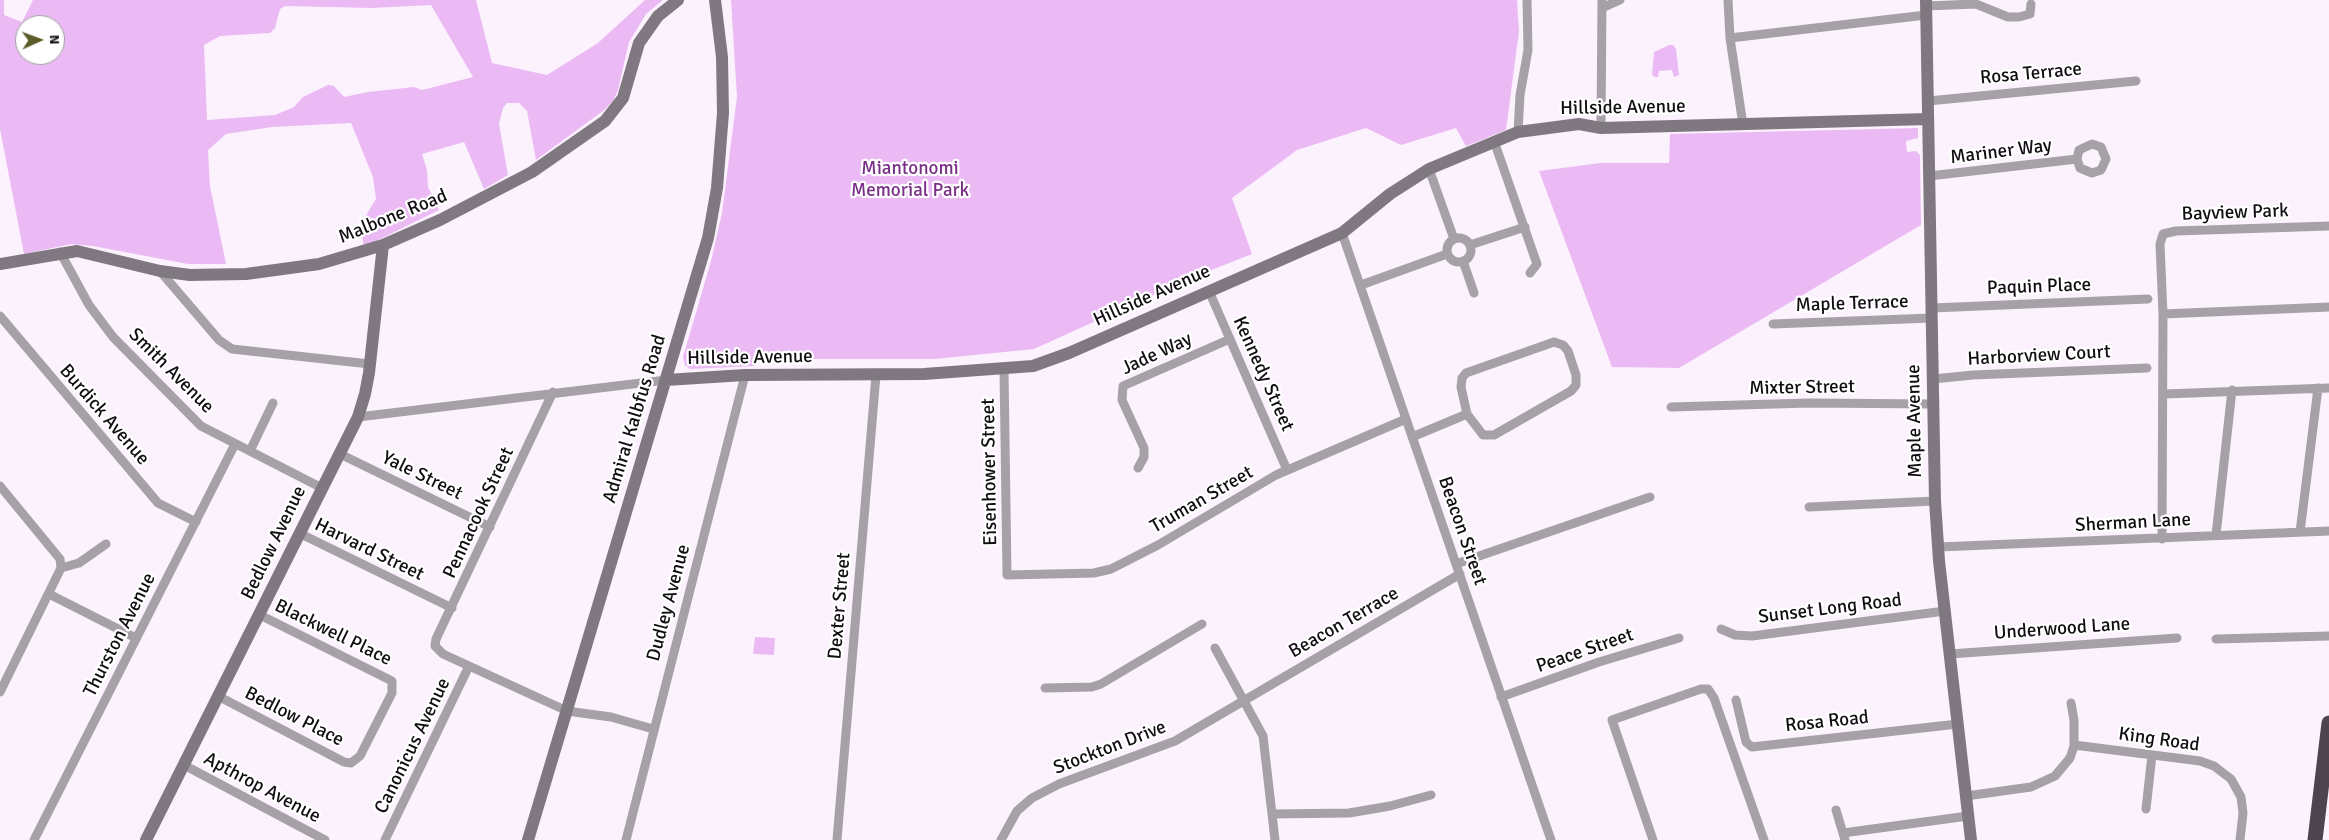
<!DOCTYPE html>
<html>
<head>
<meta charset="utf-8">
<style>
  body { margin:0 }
  #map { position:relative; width:2329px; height:840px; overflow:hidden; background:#fcf2fe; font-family:Signika,sans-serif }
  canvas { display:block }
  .north { position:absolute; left:15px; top:15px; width:50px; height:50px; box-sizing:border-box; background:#fff; border:1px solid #a09ea0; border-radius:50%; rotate:88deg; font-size:14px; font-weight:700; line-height:20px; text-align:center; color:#110d12 }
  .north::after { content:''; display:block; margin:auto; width:18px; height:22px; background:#5b5e2b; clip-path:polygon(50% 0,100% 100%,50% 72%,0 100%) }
</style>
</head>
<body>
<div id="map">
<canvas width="2329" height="840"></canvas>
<div class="north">N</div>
</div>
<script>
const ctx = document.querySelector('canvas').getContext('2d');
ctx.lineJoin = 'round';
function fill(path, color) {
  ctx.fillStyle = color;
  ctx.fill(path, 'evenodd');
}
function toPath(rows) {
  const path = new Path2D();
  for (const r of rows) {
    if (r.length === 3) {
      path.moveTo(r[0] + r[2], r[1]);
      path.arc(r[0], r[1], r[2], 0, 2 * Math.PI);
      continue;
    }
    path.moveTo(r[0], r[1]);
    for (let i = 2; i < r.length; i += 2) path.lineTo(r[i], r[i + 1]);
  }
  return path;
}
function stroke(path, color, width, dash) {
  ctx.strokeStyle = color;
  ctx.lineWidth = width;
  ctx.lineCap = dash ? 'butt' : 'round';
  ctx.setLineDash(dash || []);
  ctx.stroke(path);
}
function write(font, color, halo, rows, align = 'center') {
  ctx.font = font + ' Signika,sans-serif';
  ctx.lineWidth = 4.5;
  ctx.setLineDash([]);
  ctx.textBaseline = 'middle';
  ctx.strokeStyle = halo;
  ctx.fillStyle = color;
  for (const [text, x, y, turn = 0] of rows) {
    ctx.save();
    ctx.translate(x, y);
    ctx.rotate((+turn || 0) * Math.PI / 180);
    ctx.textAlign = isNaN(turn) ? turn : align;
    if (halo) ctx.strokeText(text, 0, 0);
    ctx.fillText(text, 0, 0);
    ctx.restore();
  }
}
fill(toPath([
  [0,0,4,0,4,15,22,22,33,0,476,0,492,63,547,75,598,43,645,0,663,0,646,14,629,42,618,90,613,101,603,111,536,160,527,111,519,103,507,103,503,108,499,124,508,175,484,189,464,142,422,154,427,170,428,187,439,210,364,247,360,225,376,199,373,177,351,123,272,127,226,134,208,150,210,186,226,264,188,264,93,246,71,244,24,254,0,129],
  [431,5,473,77,422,90,414,87,368,92,344,97,334,86,328,85,303,97,294,107,275,115,207,120,204,45,220,36,270,33,275,28,280,9,285,6,371,8],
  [25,25,55,25,55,55,25,55],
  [731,0,1517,0,1519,31,1506,130,1466,146,1456,128,1401,145,1366,128,1297,150,1232,198,1252,254,1186,280,1034,349,935,359,791,359,757,361,754,366,690,369,685,365,683,357,711,261,722,213,737,97],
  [1669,45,1673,45,1676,49,1679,75,1674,77,1672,70,1659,71,1658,77,1655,77,1652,75,1654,52],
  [1918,128,1918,138,1906,141,1907,152,1916,151,1920,155,1921,225,1679,368,1612,367,1539,171,1600,163,1669,163,1670,134],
  [755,637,775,638,774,655,753,654]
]), '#ebbaf5');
stroke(toPath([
  [1728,0,1730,38,1743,125],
  [1926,6,1976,4,2008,17,2019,17,2030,14,2031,4],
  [1602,8,1620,0],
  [1730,38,1926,15],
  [1928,101,2136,81],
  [1601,128,1602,0],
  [1518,132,1520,95,1528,50,1527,0],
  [1494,141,1537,264,1530,273],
  [1429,169,1454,239],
  [1929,176,2077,159,2079,150,2092,144,2101,147,2106,159,2101,170,2092,173,2080,168,2077,159],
  [2329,226,2176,231,2163,234,2160,244,2163,314,2329,307],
  [1342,233,1551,840],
  [1459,250,12],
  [1470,245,1525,227],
  [60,252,89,305,113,337,201,426,322,488],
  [1463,261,1474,293],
  [160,271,219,340,232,349,370,364],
  [1361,285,1447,254],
  [1209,291,1287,470],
  [1932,308,2148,299],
  [0,316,158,503,196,522],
  [1773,324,1932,318],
  [1554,342,1563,345,1568,351,1576,375,1576,385,1571,391,1494,435,1483,435,1467,414,1461,387,1462,378,1466,373,1554,342],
  [1004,370,1007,575,1094,573,1111,569,1158,545,1276,475,1406,419],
  [1933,379,1973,375,2147,368],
  [553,392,436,639,435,646,443,654,567,711,611,717,653,729],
  [2164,394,2329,388],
  [1671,407,1809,403,1933,404],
  [358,417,666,380],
  [1412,437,1467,414],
  [250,451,273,403],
  [340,454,490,527],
  [1138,468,1144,457,1144,448,1122,400,1123,386,1230,339],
  [0,486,60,559,61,568,0,692],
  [1809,507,1935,501],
  [2300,532,2318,388],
  [299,533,452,608],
  [2216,535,2232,390],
  [2162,539,2163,314],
  [1938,547,2329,531],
  [1456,564,1650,497],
  [61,568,79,563,106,544],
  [49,594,136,638],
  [1721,629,1735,635,1752,636,1945,611],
  [2216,639,2329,636],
  [1215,648,1263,736,1275,840],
  [1950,654,2177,638],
  [1045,688,1092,687,1101,684,1202,624],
  [218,696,344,762,351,763,360,756,392,693,392,681,260,615],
  [1501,697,1599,662,1679,638],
  [1736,700,1746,742,1752,747,1958,724],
  [2074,745,2200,761,2214,766,2231,779,2241,797,2243,813,2240,840],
  [184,765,325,840],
  [1966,796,2031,787,2055,776,2070,758,2074,746,2074,720,2071,703],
  [2146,809,2152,755],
  [1836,810,1845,840],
  [1272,814,1349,813,1390,806,1431,795],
  [1843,833,1968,816],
  [34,840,235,444],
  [385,840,469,666],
  [626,840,745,375],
  [837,840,876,375],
  [1001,840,1017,811,1032,798,1059,784,1175,741,1460,574],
  [1653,840,1612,720,1701,689,1708,689,1714,698,1764,840]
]), '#a6a1a7', 9);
stroke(toPath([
  [1926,0,1935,501,1939,561,1971,840],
  [0,264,77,251,160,271,190,275,246,274,319,264,383,245,440,220,532,172,605,121,623,98,639,43,658,16,678,0],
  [666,380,745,375,924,374,1033,366,1069,353,1342,233,1390,194,1429,169,1518,132,1579,124,1601,128,1928,119],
  [146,840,358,417,365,394,369,373,383,245],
  [528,840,708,238,717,188,723,113,722,57,715,0]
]), '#807881', 12);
stroke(toPath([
  [2315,840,2329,723]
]), '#4e444f', 15);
write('19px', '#110d12', '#fff', [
  ["Rosa Terrace",2031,74,-5],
  ["Hillside Avenue",1623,108,-1],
  ["Mariner Way",2001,152,-7],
  ["Bayview Park",2235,213,-2],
  ["Malbone Road",393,217,-22],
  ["Paquin Place",2039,287,-2],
  ["Hillside Avenue",1152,296,-24],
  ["Maple Terrace",1852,304,-2],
  ["Jade Way",1157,354,-25],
  ["Harborview Court",2039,356,-3],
  ["Hillside Avenue",750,358,-1],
  ["Smith Avenue",171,371,45],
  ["Kennedy Street",1263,374,66],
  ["Mixter Street",1802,388,-1],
  ["Burdick Avenue",104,415,49],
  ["Admiral Kalbfus Road",635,419,-73],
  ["Maple Avenue",1915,421,-91],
  ["Eisenhower Street",990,472,-91],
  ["Yale Street",422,476,26],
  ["Truman Street",1202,500,-30],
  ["Pennacook Street",479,513,-65],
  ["Sherman Lane",2133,523,-3],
  ["Beacon Street",1462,531,71],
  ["Bedlow Avenue",274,543,-64],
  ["Harvard Street",369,550,26],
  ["Dudley Avenue",669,603,-75],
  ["Dexter Street",840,606,-85],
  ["Sunset Long Road",1830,609,-7],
  ["Beacon Terrace",1344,623,-30],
  ["Underwood Lane",2062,629,-4],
  ["Blackwell Place",333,633,26],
  ["Thurston Avenue",120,635,-63],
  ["Peace Street",1585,651,-19],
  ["Bedlow Place",294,717,27],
  ["Rosa Road",1827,722,-6],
  ["King Road",2159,740,8],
  ["Canonicus Avenue",413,746,-64],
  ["Stockton Drive",1110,748,-21],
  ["Apthrop Avenue",262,788,28]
]);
write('19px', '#782f85', '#fff', [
  ["Miantonomi",910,169],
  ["Memorial Park",910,191]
]);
</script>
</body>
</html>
